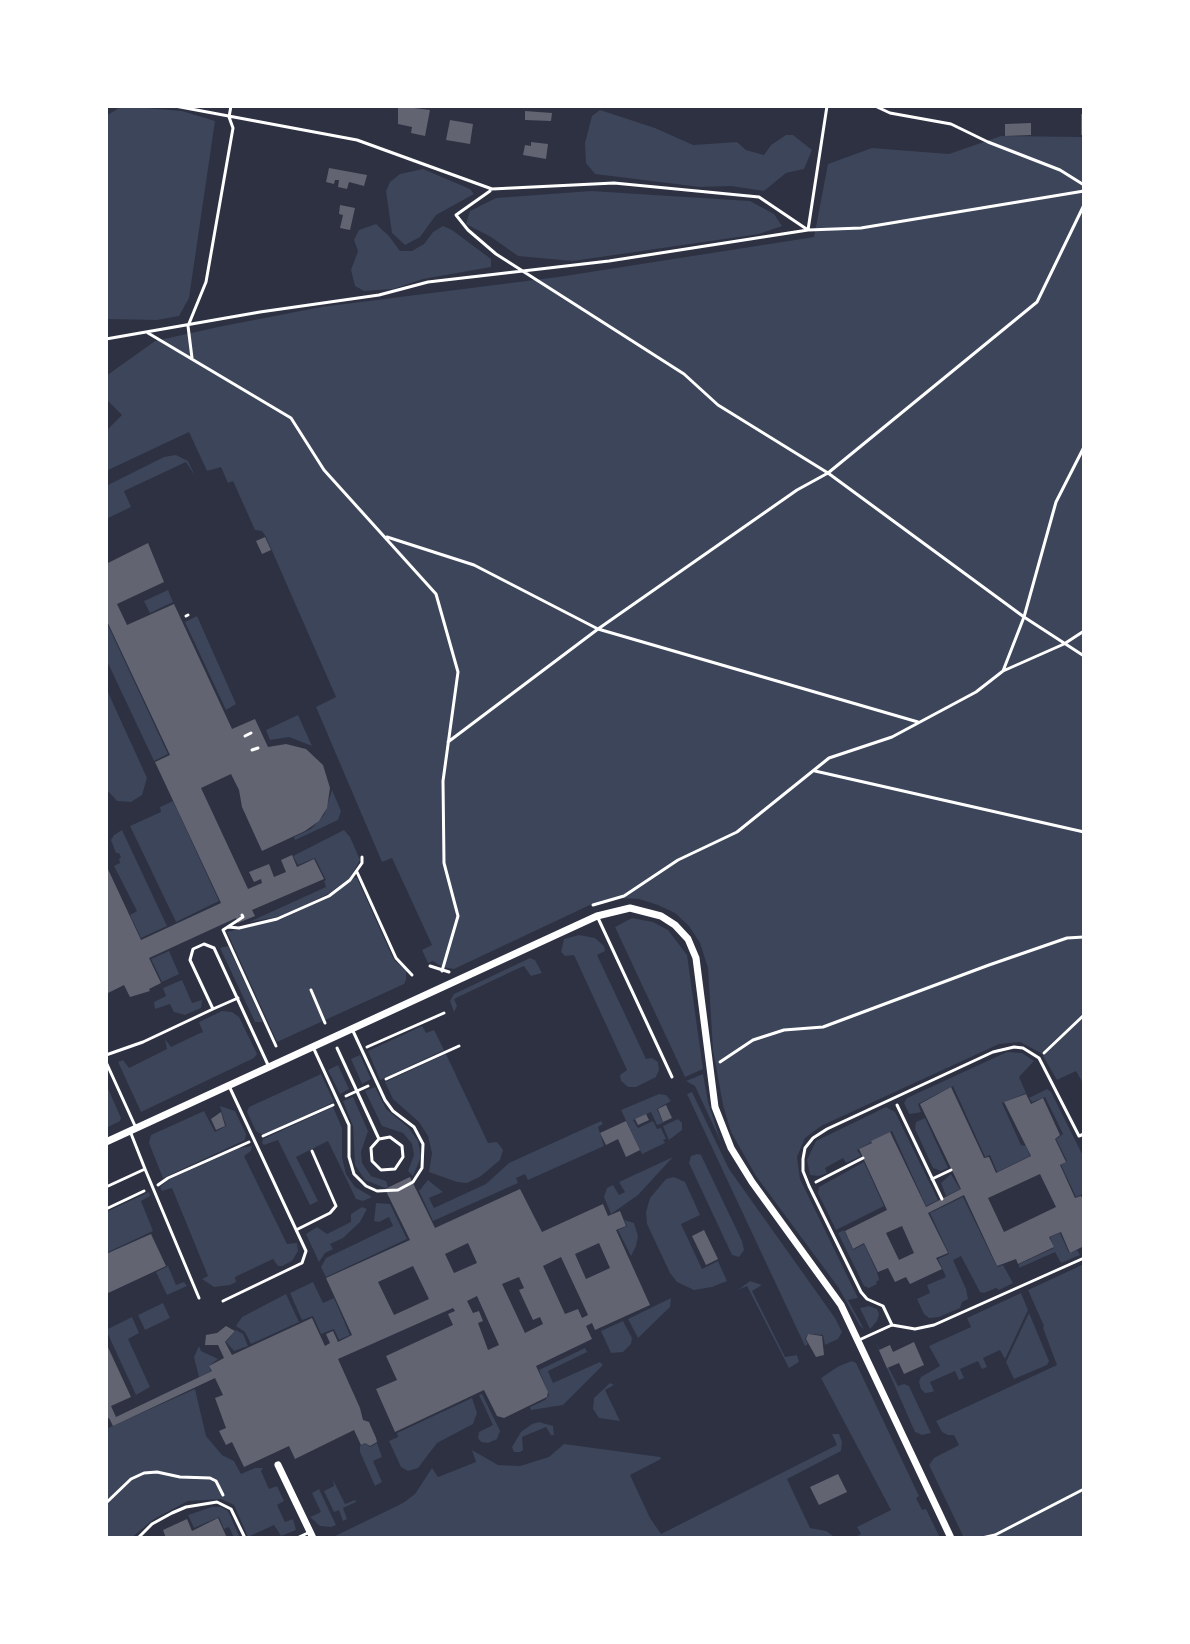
<!DOCTYPE html>
<html>
<head>
<meta charset="utf-8">
<style>
  body { margin:0 }
  #map { position:relative; width:1190px; height:1644px; overflow:hidden; background:#2d3142; font-family:Inter,sans-serif }
  canvas { display:block }
  .frame { position:absolute; inset:0; border:108px solid #fff; pointer-events:none }
</style>
</head>
<body>
<div id="map">
<canvas width="1190" height="1644"></canvas>
<div class="frame"></div>
</div>
<script>
const ctx = document.querySelector('canvas').getContext('2d');
ctx.lineJoin = 'round';
function fill(path, color) {
  ctx.fillStyle = color;
  ctx.fill(path, 'evenodd');
}
function toPath(rows) {
  const path = new Path2D();
  for (const r of rows) {
    path.moveTo(r[0], r[1]);
    for (let i = 2; i < r.length; i += 2) path.lineTo(r[i], r[i + 1]);
  }
  return path;
}
function stroke(path, color, width, dash) {
  ctx.strokeStyle = color;
  ctx.lineWidth = width;
  ctx.lineCap = dash ? 'butt' : 'round';
  ctx.setLineDash(dash || []);
  ctx.stroke(path);
}
fill(toPath([
  [122,106,182,111,215,121,189,298,179,316,157,320,106,319,106,116],
  [600,110,655,128,693,145,737,142,746,150,764,155,771,145,786,135,793,135,812,150,804,169,786,173,764,191,731,186,700,187,595,174,586,163,585,143,592,116],
  [1001,136,1084,137,1084,1013,1041,1053,1020,1042,999,1044,821,1126,805,1138,797,1157,800,1179,858,1298,848,1300,864,1329,860,1326,838,1287,756,1176,731,1132,723,1105,713,1050,708,968,700,943,689,926,675,913,658,905,639,899,618,898,592,904,454,969,442,967,433,961,428,963,422,950,432,945,392,858,382,862,316,707,336,697,266,537,262,531,255,530,233,481,228,483,221,467,207,471,189,432,106,471,106,431,122,415,106,399,106,376,155,341,218,327,321,307,558,277,814,237,828,164,872,148,949,154],
  [423,169,470,189,474,194,436,215,420,237,405,245,392,233,386,191,390,182,400,174],
  [591,191,750,201,774,214,782,226,759,234,573,261,518,256,491,237,466,224,470,211,496,198],
  [376,224,389,236,400,251,412,251,424,244,433,232,443,226,452,230,491,259,491,267,423,279,393,289,364,291,355,286,351,270,358,251,354,240,359,230],
  [176,455,188,461,195,476,186,462,124,491,131,507,106,519,106,486,164,457],
  [168,590,173,602,150,613,144,601],
  [197,616,236,704,226,710,185,622],
  [106,621,168,754,154,761,106,659],
  [106,688,147,778,142,795,131,802,117,801,106,789],
  [298,715,312,746,289,737,270,740,266,730],
  [332,790,341,811,338,820,295,840,294,837,311,829,324,815],
  [173,801,219,901,176,922,130,826,161,812,160,807],
  [122,830,167,926,141,938,130,915,137,911,114,866,120,863,119,859,121,857,119,853,116,853,111,840,114,835],
  [344,830,350,837,360,860,350,878,328,894,282,916,249,922,326,887,324,881,326,880,315,858,298,865,293,856],
  [354,878,357,878,394,960,406,970,406,980,404,984,277,1042,227,932,282,919,329,897],
  [632,918,653,922,668,930,687,955,703,1069,685,1077,615,927],
  [579,935,595,938,604,946,605,951,597,955,646,1059,652,1058,658,1062,659,1070,656,1077,636,1087,628,1087,621,1081,620,1075,627,1070,574,955,565,956,561,952,564,939],
  [228,946,263,1022,255,1022,220,948],
  [169,951,179,974,162,982,151,959],
  [530,958,535,960,542,973,531,976,524,966,519,968,454,999,457,1006,454,1012,450,1001,454,994],
  [182,980,192,1003,202,1000,201,1008,185,1015,174,1012,170,1004,155,1009,154,1002,166,996,163,988],
  [222,1011,232,1012,239,1017,257,1054,254,1058,141,1112,118,1062,123,1060,129,1068,167,1049,165,1039,171,1047,198,1034,203,1032,199,1022],
  [1084,1017,1084,1085,1076,1071,1057,1080,1043,1056],
  [422,1026,426,1033,434,1030,444,1050,380,1080,368,1051],
  [1007,1052,1022,1053,1034,1061,1019,1077,1026,1093,1002,1103,1021,1145,1026,1146,1030,1156,997,1172,990,1155,985,1157,953,1086,918,1104,921,1112,917,1113,909,1114,904,1103,907,1098],
  [446,1054,488,1143,497,1142,503,1150,500,1160,481,1176,467,1183,457,1182,429,1172,432,1153,428,1136,419,1122,393,1099,385,1082],
  [360,1055,371,1079,362,1084,351,1059],
  [338,1065,349,1089,340,1094,328,1070],
  [321,1074,334,1102,263,1135,256,1131,247,1112,249,1107],
  [703,1074,708,1102,721,1142,695,1086,686,1081],
  [106,1084,121,1118,120,1121,106,1128],
  [375,1087,386,1109,408,1127,418,1141,421,1157,413,1176,408,1171,414,1155,412,1144,403,1133,382,1126,365,1091],
  [1047,1089,1051,1092,1084,1158,1084,1199,1083,1194,1076,1197,1061,1165,1067,1161,1056,1139,1063,1134,1045,1097,1032,1102,1029,1098],
  [692,1092,729,1169,835,1318,842,1332,838,1339,825,1345,823,1335,808,1334,805,1339,808,1344,805,1346,687,1094],
  [659,1094,666,1095,671,1101,657,1109,663,1123,657,1125,651,1112,633,1120,638,1128,653,1121,657,1129,661,1128,666,1139,663,1140,665,1143,642,1154,621,1110],
  [353,1097,368,1131,361,1152,362,1163,371,1176,386,1181,388,1187,385,1188,365,1180,355,1165,353,1126,343,1101],
  [220,1106,235,1111,246,1134,245,1140,163,1178,149,1143,151,1135,204,1111,215,1132,226,1126],
  [333,1107,342,1128,342,1157,346,1174,355,1187,372,1197,363,1201,356,1199,328,1141,296,1157,318,1201,310,1205,278,1140,264,1145,262,1143,263,1139],
  [886,1107,895,1112,938,1200,926,1206,892,1131,857,1150,861,1156,846,1163,843,1158,825,1168,827,1173,819,1176,810,1175,807,1160,816,1141],
  [925,1118,948,1168,941,1171,933,1168,915,1129,916,1122],
  [678,1119,682,1123,682,1130,669,1140,663,1126],
  [601,1121,603,1124,598,1127,604,1146,528,1180,525,1174,516,1178,518,1183,433,1221,419,1191,428,1180,443,1192,429,1198,434,1208,486,1184,509,1163],
  [252,1146,251,1151,244,1156,287,1244,297,1243,298,1251,292,1261,282,1266,278,1266,273,1259,235,1277,236,1282,230,1285,214,1287,202,1279,208,1276,172,1188,162,1191,160,1187,170,1179,239,1148],
  [697,1154,701,1155,742,1241,744,1250,739,1257,732,1255,689,1163,691,1156],
  [673,1157,638,1195,611,1214,604,1197,607,1188,613,1185,619,1195,625,1192,619,1182],
  [864,1162,884,1206,836,1230,818,1193,819,1187],
  [951,1174,960,1189,946,1196,941,1183],
  [674,1177,685,1182,700,1215,681,1224,702,1269,718,1261,727,1281,712,1287,694,1290,677,1282,670,1273,647,1224,646,1212,650,1198,666,1179],
  [149,1192,150,1196,141,1201,153,1231,106,1253,106,1212],
  [963,1197,997,1267,1003,1265,1013,1283,999,1290,996,1288,984,1293,980,1292,961,1256,953,1260,966,1289,968,1299,962,1302,960,1308,939,1317,929,1318,924,1314,917,1299,930,1293,927,1285,946,1277,938,1259,949,1254,930,1213],
  [376,1203,390,1204,407,1239,326,1277,321,1267,326,1258,393,1226,389,1217,379,1222,374,1221],
  [362,1207,367,1209,360,1222,343,1238,330,1244,333,1249,325,1253,319,1262,306,1234,317,1227,327,1234,351,1222,351,1214],
  [624,1220,634,1223,638,1236,636,1246,631,1256,618,1230,627,1226],
  [844,1230,853,1250,864,1244,877,1272,879,1280,876,1282,877,1284,869,1288,864,1286,838,1233],
  [1060,1233,1069,1253,1077,1250,1080,1255,1061,1263,1055,1252,1019,1268,1019,1264,1054,1248,1050,1237],
  [1084,1264,1084,1538,964,1538,929,1465,934,1458,959,1445,954,1435,948,1435,942,1432,936,1421,1057,1365,1043,1328,1044,1326,1028,1290],
  [168,1266,176,1285,184,1282,187,1286,167,1295,156,1272],
  [750,1281,762,1285,752,1291,785,1357,797,1355,799,1362,789,1368,747,1286,738,1290],
  [313,1282,323,1303,334,1298,350,1335,339,1340,334,1329,321,1334,313,1316,302,1320,290,1293],
  [1021,1293,1028,1310,1005,1359,1000,1350,983,1358,987,1367,982,1369,978,1361,960,1369,964,1378,959,1380,955,1371,930,1382,934,1391,932,1392,925,1393,921,1389,919,1382,921,1377,940,1366,929,1346,971,1327,967,1318],
  [286,1294,299,1322,251,1344,245,1332,236,1326,242,1317],
  [671,1298,670,1307,638,1338,628,1319],
  [163,1303,170,1318,145,1330,138,1315],
  [869,1306,877,1309,879,1314,877,1321,870,1329,860,1308],
  [1029,1313,1049,1361,1047,1365,1014,1379,1006,1362],
  [132,1317,139,1333,128,1339,150,1387,136,1395,106,1330],
  [623,1321,632,1338,631,1344,623,1352,611,1353,601,1331],
  [236,1330,243,1334,248,1346,234,1351,226,1342],
  [874,1339,898,1386,904,1384,909,1386,931,1433,922,1435,915,1432],
  [199,1346,201,1351,218,1359,209,1366,211,1371,199,1377,194,1357],
  [585,1348,587,1352,548,1371,553,1383,600,1362,603,1365,563,1405,531,1410,530,1407,545,1400,549,1395,539,1370],
  [852,1361,856,1363,919,1496,916,1498,922,1510,926,1509,940,1538,854,1538,861,1534,857,1527,891,1510,821,1378,839,1366],
  [610,1383,614,1385,605,1390,620,1421,599,1418,593,1409,594,1398],
  [195,1389,206,1436,222,1455,234,1461,241,1474,255,1468,263,1468,261,1471,269,1489,277,1486,284,1501,277,1505,285,1522,293,1519,296,1530,281,1536,274,1525,248,1537,234,1505,221,1499,188,1501,154,1519,131,1538,106,1538,106,1429],
  [482,1394,500,1431,497,1439,488,1443,481,1442,478,1438,479,1432,493,1425,479,1395],
  [472,1398,477,1413,473,1424,437,1443,418,1468,408,1471,401,1467,389,1441,398,1437,397,1433],
  [539,1422,553,1426,554,1435,551,1435,546,1427,522,1437,523,1450,520,1452,514,1452,512,1447,521,1432,532,1424],
  [832,1434,839,1434,842,1442,841,1451,787,1479,810,1528,826,1531,836,1538,331,1538,403,1503,415,1494,432,1468,438,1477,476,1462,472,1450,498,1465,520,1466,549,1457,564,1444,660,1457,661,1459,630,1475,650,1518,661,1534,837,1445],
  [365,1443,370,1447,377,1443,382,1457,373,1461,382,1482,375,1486,360,1452,360,1446],
  [333,1480,345,1504,355,1500,356,1502,343,1508,347,1519,343,1521,339,1510,334,1512,324,1491,334,1486],
  [319,1489,336,1525,331,1527,320,1526,310,1517,321,1512,312,1493],
  [212,1507,221,1507,228,1511,240,1538,234,1538,229,1527,224,1529,219,1517,194,1528,188,1515]
]), '#3c4559');
fill(toPath([
  [398,106,430,110,425,136,411,133,412,127,398,124],
  [525,111,552,113,551,121,525,120],
  [1081,114,1084,114,1084,135,1081,135],
  [450,120,473,124,470,144,446,140],
  [1031,123,1031,135,1005,136,1005,124],
  [531,142,548,144,546,159,523,155,525,145,531,146],
  [329,168,367,175,364,186,349,182,347,189,338,187,339,180,335,180,334,184,326,182],
  [340,205,355,208,350,230,340,228,343,215,339,214],
  [265,537,271,550,262,554,256,541],
  [148,543,164,582,117,604,127,625,174,604,232,729,255,719,268,747,286,744,306,749,323,765,330,788,327,808,319,821,305,831,262,851,242,807,239,790,231,774,201,788,248,889,262,883,261,879,254,882,249,872,269,864,274,877,286,872,281,860,292,855,297,867,314,859,324,879,252,910,255,916,238,923,236,918,149,958,161,983,149,989,150,991,130,997,124,985,106,994,106,865,141,940,221,903,155,762,170,755,106,619,106,564],
  [951,1087,984,1158,989,1157,996,1173,1031,1156,1004,1102,1026,1094,1031,1104,1043,1098,1060,1135,1055,1139,1066,1162,1060,1165,1075,1198,1081,1196,1084,1201,1084,1246,1070,1253,1061,1232,1049,1237,1054,1247,1018,1264,1016,1259,997,1266,964,1195,928,1213,948,1253,936,1258,942,1269,910,1284,906,1277,895,1282,888,1268,878,1272,864,1243,853,1249,845,1231,887,1210,859,1149,872,1143,871,1141,890,1132,926,1207,961,1189,920,1104],
  [1040,1174,1056,1207,1004,1232,988,1198],
  [902,1226,914,1253,899,1260,886,1233],
  [666,1105,672,1118,663,1122,658,1109],
  [221,1112,225,1126,216,1130,211,1119],
  [646,1114,649,1120,638,1125,635,1119],
  [626,1121,640,1150,626,1157,618,1139,606,1145,600,1133],
  [410,1177,435,1228,520,1189,542,1232,603,1204,608,1216,620,1211,626,1226,616,1230,650,1305,595,1330,592,1323,586,1326,592,1339,536,1366,548,1392,547,1397,504,1418,497,1416,484,1390,395,1432,376,1389,397,1380,386,1356,453,1325,448,1314,455,1311,453,1308,338,1359,360,1408,363,1420,369,1422,376,1438,377,1442,370,1446,365,1443,361,1445,354,1430,295,1459,289,1446,244,1467,232,1442,226,1445,219,1431,226,1428,215,1398,223,1395,215,1378,113,1426,109,1418,106,1419,106,1343,131,1397,111,1406,116,1417,212,1371,209,1366,224,1358,218,1345,205,1345,206,1335,217,1333,226,1326,235,1331,225,1342,232,1355,312,1318,325,1346,330,1343,326,1334,333,1331,338,1342,352,1335,326,1278,410,1240,385,1189],
  [468,1243,477,1263,454,1273,445,1254],
  [599,1243,610,1268,586,1279,575,1254],
  [561,1257,588,1315,582,1318,578,1309,565,1314,543,1266],
  [413,1266,429,1299,394,1315,378,1282],
  [519,1277,524,1288,519,1290,533,1320,540,1317,543,1324,525,1333,502,1284],
  [477,1296,499,1345,488,1350,478,1323,483,1321,479,1311,473,1313,467,1301],
  [704,1230,718,1259,706,1265,692,1236],
  [151,1234,166,1266,106,1294,106,1254],
  [808,1334,822,1336,824,1355,816,1357,806,1339],
  [914,1342,924,1365,904,1374,899,1363,887,1368,879,1350,890,1345,893,1352],
  [838,1474,847,1492,819,1505,810,1487],
  [218,1518,227,1538,166,1538,163,1530,187,1519,192,1531]
]), '#626471');
stroke(toPath([
  [175,106,357,140,492,189,614,183,759,197,808,230,861,228,1084,191],
  [875,106,890,113,951,124,988,142,1060,170,1084,185],
  [490,191,456,215,468,230,496,254,684,374,718,405,828,473,1024,617,1084,656],
  [148,333,291,418,324,470,436,594,458,672,443,781,444,863,458,916,442,971],
  [106,339,260,312,379,295,428,282,609,261,808,230,827,106],
  [192,358,188,326,206,282,233,128,229,117,231,106],
  [387,537,474,565,598,629,918,722],
  [186,616,188,615],
  [1003,671,1064,644,1084,631],
  [245,736,251,733],
  [448,742,598,629,797,490,828,473,1037,302,1084,205],
  [252,750,258,748],
  [815,771,1084,832],
  [357,872,396,958,412,975],
  [593,905,624,896,678,860,737,832,829,758,892,737,976,692,1003,671,1024,617,1056,502,1084,447],
  [242,915,243,917,223,930,276,1046],
  [228,927,239,928,277,919,329,896,350,880,362,863,362,857],
  [430,966,449,972],
  [311,990,325,1023],
  [367,1047,444,1013],
  [337,1048,379,1139,371,1148,372,1161,381,1170,395,1169,403,1157,402,1146,390,1137,379,1139],
  [1044,1053,1084,1015],
  [720,1062,753,1040,784,1030,823,1027,989,965,1067,938,1084,937],
  [386,1079,459,1046],
  [346,1096,368,1086],
  [897,1105,942,1199],
  [263,1136,333,1105],
  [932,1179,951,1170],
  [816,1182,863,1158],
  [158,1185,168,1178,249,1142],
  [106,1209,144,1191],
  [106,1503,131,1479,144,1473,157,1472,180,1477,210,1478,216,1481,223,1495],
  [982,1538,995,1535,1084,1489]
]), '#fff', 3);
stroke(toPath([
  [598,918,672,1077],
  [213,1009,238,998],
  [313,1047,349,1125,349,1157,354,1174,366,1186,377,1191,398,1190,413,1182,422,1168,423,1144,414,1127,393,1111,385,1100,353,1031],
  [106,1055,143,1042,213,1009,190,960,193,949,204,944,214,948,269,1067],
  [106,1062,136,1128],
  [145,1169,199,1298],
  [106,1187,145,1169,130,1131],
  [298,1229,330,1213,336,1206,312,1151],
  [223,1301,302,1263,306,1251,230,1088],
  [892,1325,883,1306,867,1299,861,1292,809,1186,803,1171,803,1159,805,1148,813,1138,827,1129,993,1052,1014,1047,1023,1048,1039,1058,1079,1136,1084,1134],
  [859,1340,892,1325,915,1329,934,1325,1084,1258],
  [138,1538,152,1524,172,1513,186,1507,217,1502,231,1509,245,1538],
  [297,1538,310,1532]
]), '#fff', 3);
stroke(toPath([
  [106,1142,597,916,630,908,661,916,675,925,688,939,696,958,715,1107,731,1148,752,1182,841,1305,951,1538],
  [278,1465,313,1538]
]), '#fff', 7);
</script>
</body>
</html>
